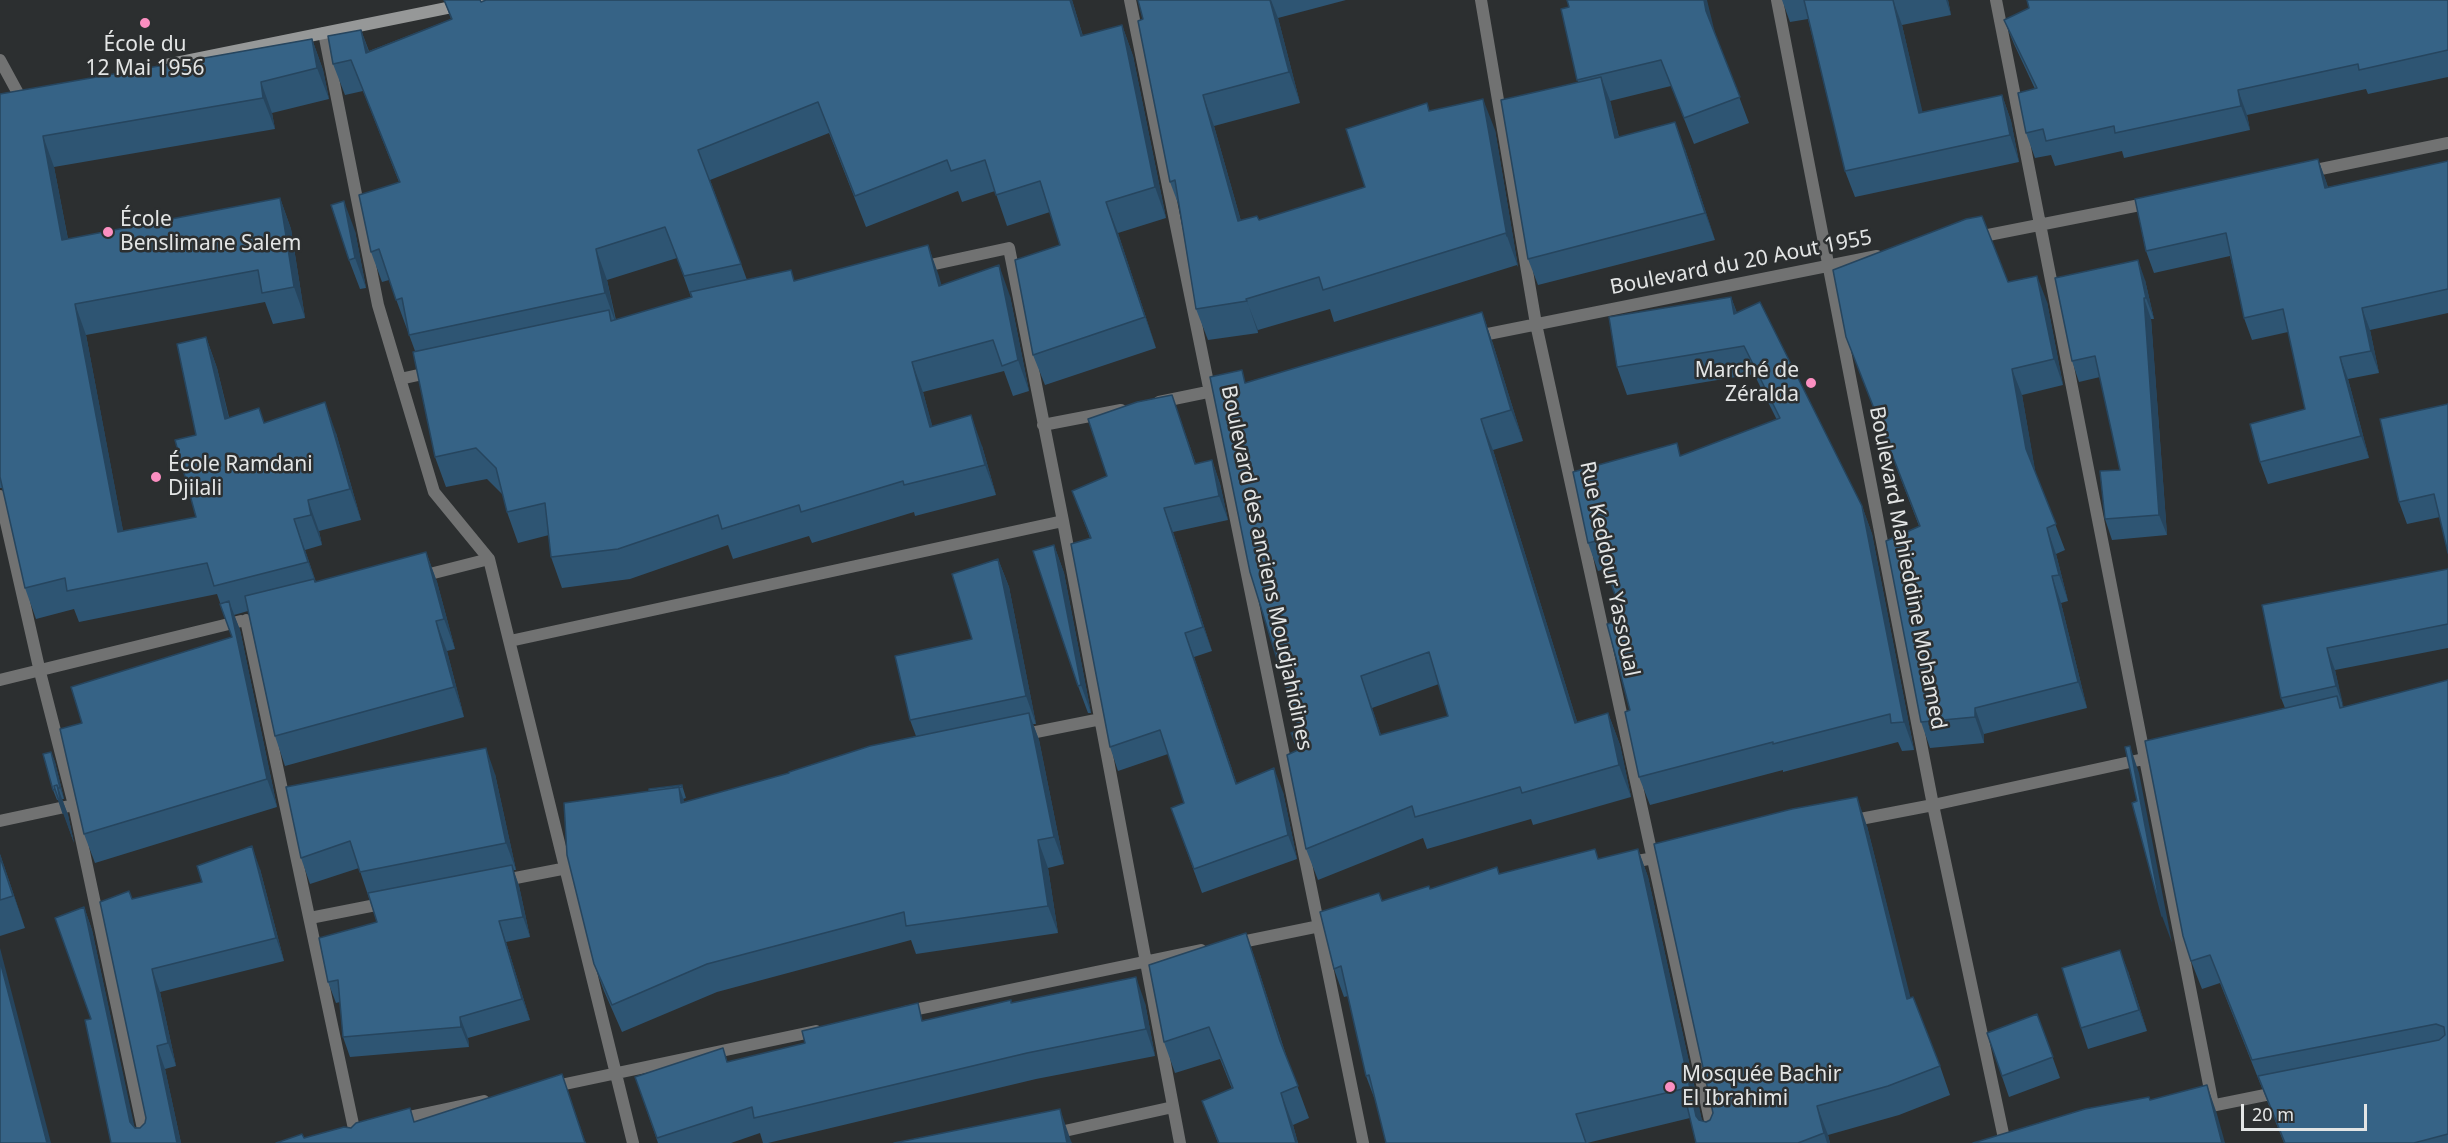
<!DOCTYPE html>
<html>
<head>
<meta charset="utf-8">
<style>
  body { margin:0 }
  #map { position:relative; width:2448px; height:1143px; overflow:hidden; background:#2c2f30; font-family:"Noto Sans",sans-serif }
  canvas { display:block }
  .scale { position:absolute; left:2241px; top:1104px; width:126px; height:27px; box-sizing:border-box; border:3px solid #e3e5e5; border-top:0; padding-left:8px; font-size:18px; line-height:21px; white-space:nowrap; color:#e3e5e5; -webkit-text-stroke:4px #2c2f30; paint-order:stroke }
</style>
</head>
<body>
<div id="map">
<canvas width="2448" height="1143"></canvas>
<div class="scale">20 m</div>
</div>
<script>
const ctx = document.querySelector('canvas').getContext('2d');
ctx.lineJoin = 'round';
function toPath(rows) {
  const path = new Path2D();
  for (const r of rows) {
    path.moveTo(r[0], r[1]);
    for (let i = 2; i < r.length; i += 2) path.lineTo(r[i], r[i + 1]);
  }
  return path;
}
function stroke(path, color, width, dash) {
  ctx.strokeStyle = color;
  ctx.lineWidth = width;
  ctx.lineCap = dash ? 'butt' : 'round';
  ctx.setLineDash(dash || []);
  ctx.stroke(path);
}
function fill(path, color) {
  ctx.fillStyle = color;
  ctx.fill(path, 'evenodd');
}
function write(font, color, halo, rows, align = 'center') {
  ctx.font = font + ' "Noto Sans",sans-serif';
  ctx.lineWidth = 5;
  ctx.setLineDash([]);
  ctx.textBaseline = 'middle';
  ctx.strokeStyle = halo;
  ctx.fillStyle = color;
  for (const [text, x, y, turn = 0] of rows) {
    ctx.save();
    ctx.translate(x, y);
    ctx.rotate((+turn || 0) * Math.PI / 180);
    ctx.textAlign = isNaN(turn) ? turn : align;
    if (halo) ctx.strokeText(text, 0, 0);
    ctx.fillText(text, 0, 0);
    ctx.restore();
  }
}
stroke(toPath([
  [0,60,19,95]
]), '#717272', 12);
stroke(toPath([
  [1130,0,1363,1143],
  [1481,0,1536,324,1715,1143],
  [1777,0,1933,805,2005,1143],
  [1996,0,2213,1105],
  [324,33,378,305,434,492,489,559,633,1143],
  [2306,172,2448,143],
  [1973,238,2150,203],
  [921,267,1009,248,1063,521,1180,1143],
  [1473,337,1877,256],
  [400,379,432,372],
  [1159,402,1227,388],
  [1043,425,1121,410],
  [0,496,40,672,74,805,146,1143],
  [418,577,489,559],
  [246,620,357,1143],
  [510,641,1063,521],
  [0,680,241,621],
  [1021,735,1101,719],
  [0,821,74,805],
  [1850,821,1933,805,2162,755],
  [1626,863,1671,855],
  [500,881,567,868],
  [310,918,386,903],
  [1232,944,1339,922],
  [904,1012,1201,950],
  [551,1087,816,1031],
  [2206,1107,2280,1092],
  [399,1119,484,1101],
  [1051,1134,1173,1107]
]), '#717272', 12);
stroke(toPath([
  [166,65,486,0]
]), '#969898', 12);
fill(toPath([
  [444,0,481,2,1072,0,1083,36,1122,25,1133,56,1166,218,1118,233,1156,348,1045,385,1033,355,1060,245,1050,212,1007,226,995,191,962,202,958,191,866,227,829,133,710,180,747,280,795,281,928,245,941,285,1010,296,1029,391,1013,396,1004,371,923,392,932,426,982,446,996,495,915,516,914,512,812,543,809,536,733,559,728,545,630,579,562,588,551,557,549,535,518,543,507,512,503,495,487,479,446,487,435,457,415,351,389,280,382,282,371,252,399,182,363,91,345,95,333,64,361,30,369,51,451,19],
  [677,258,691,297,616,320,607,280],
  [1138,0,1346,0,1278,18,1300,103,1214,126,1241,221,1259,220,1365,187,1430,111,1495,130,1518,267,1517,265,1334,322,1330,309,1258,330,1258,333,1208,340,1196,309,1179,206,1170,182,1143,19],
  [1782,0,1948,0,1951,15,1902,25,1922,112,2002,95,2011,121,2019,162,1855,197,1845,171,1808,19,1790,22],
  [2448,0,2448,77,2368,94,2366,89,2247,115,2250,130,2124,158,2122,151,2055,166,2051,155,2035,158,2026,133,2035,89,2014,44,2004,20,2029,8],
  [1569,7,1715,33,1749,123,1694,144,1671,86,1610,101,1619,137,1685,149,1715,240,1538,285,1528,259,1578,82,1561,9],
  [312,39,323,70,329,99,272,113,275,129,54,167,68,239,280,198,291,229,305,318,273,324,265,302,86,335,123,531,196,517,196,435,206,337,217,368,229,417,336,433,361,520,319,531,322,545,305,550,316,582,426,552,437,582,455,649,447,651,464,717,285,766,275,736,248,611,234,615,240,630,277,807,95,863,84,834,82,723,232,637,217,594,79,622,74,609,36,619,25,588,3,488,0,488,0,94],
  [2318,159,2328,187,2448,161,2448,313,2370,330,2379,373,2348,379,2369,458,2268,484,2260,462,2305,409,2288,332,2252,340,2244,318,2230,256,2154,273,2146,251],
  [355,231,366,288,360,289,349,260],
  [2145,280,2154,319,2151,319,2167,535,2112,540,2105,519,2120,470,2100,377,2079,382,2072,361],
  [2008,282,2047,302,2063,385,2022,395,2035,471,2065,550,2056,554,2068,601,2061,603,2087,708,1984,734,1984,743,1930,748,1921,722,1919,526,1846,337],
  [1731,297,1737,313,1862,506,1872,534,1914,750,1902,751,1898,742,1783,772,1783,770,1650,805,1639,777,1630,710,1624,620,1606,569,1598,571,1588,543,1681,456,1777,420,1754,374,1627,395,1617,367],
  [1482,312,1493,344,1523,441,1493,450,1577,722,1608,713,1620,745,1631,797,1533,825,1531,819,1427,849,1423,838,1318,880,1306,849,1298,750,1299,730,1247,382],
  [1439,684,1448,716,1381,735,1372,708],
  [2448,404,2440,517,2407,524,2399,502],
  [1180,418,1196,464,1212,460,1220,484,1228,520,1173,532,1212,651,1194,657,1237,784,1283,792,1297,859,1202,893,1171,808,1184,803,1168,754,1118,771,1110,747,1090,538,1072,491,1107,476],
  [1054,545,1064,573,1091,713,1088,713,1078,686],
  [998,559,1009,587,1036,724,1033,724,1039,740,1064,864,1048,868,1058,933,916,954,911,940,717,992,622,1032,604,991,594,964,649,791,682,785,686,798,683,799,684,802,789,773,916,736,910,720,972,639],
  [2448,569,2448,648,2335,670,2343,707,2448,680,2448,1143,2284,1143,2220,983,2202,989,2191,961,2285,708,2281,698,2262,605],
  [51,752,55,762,64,799,62,799,68,815,74,843,59,800,57,800,53,790],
  [495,774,516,870,513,870,519,886,530,937,506,942,530,1020,468,1038,469,1047,350,1057,343,1037,340,1002,336,1003,328,982,377,922,359,868,310,884,301,858],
  [1867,826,1910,998,1940,1066,1950,1095,1899,1115,1828,1135,1830,1143,1696,1143,1690,1118,1587,1143,1386,1143,1375,1100,1366,1076,1348,996,1344,997,1334,969,1382,901,1430,889,1499,874,1599,859,1638,849,1648,877,1702,1121,1706,1122,1710,1120],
  [0,854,25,928,0,936],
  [260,869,284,961,160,992,176,1066,165,1069,181,1143,111,1143,91,1019,84,907,92,930,134,1127,140,1128,145,1123,146,1118,132,899],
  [1246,933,1257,965,1288,1061,1309,1118,1293,1125,1298,1143,1218,1143,1202,1101,1232,1089,1220,1059,1175,1073,1164,1042],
  [2128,971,2147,1031,2088,1049,2081,1028],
  [1012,1003,1145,1003,1155,1056,1036,1079,768,1143,763,1143,760,1133,731,1143,658,1143,635,1077,728,1062,805,1043],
  [2037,1014,2060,1078,2009,1097,1987,1033]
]), '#2e5573');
fill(toPath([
  [1070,0,1072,0,1092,67,1081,36],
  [1270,0,1271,0,1278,18,1300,103,1289,72],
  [1704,0,1707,0,1716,37,1706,11],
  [1893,0,1902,25,1929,139,1919,113],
  [1946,0,1948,0,1951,15],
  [1122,25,1133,56,1166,218,1155,187],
  [361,30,372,61,366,53],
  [312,39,323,70,329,99,317,68],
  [1601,77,1611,103,1625,165,1615,138],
  [261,82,272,113,275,129,263,98],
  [2238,90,2247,115,2250,130,2241,106],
  [1203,95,1214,126,1250,253,1238,221],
  [2002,95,2011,121,2019,162,2010,135],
  [1483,99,1495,130,1518,267,1507,236],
  [1675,122,1685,149,1715,240,1705,213],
  [43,136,54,167,74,271,62,240],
  [2318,159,2326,181,2333,210,2325,188],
  [280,198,291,229,305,318,294,287],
  [344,201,355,231,366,288,355,258],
  [1106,202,1118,233,1156,348,1145,317],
  [928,245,939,276,950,316,939,286],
  [596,249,607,280,616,324,605,293],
  [2138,260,2145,280,2154,319,2146,298],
  [999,265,1010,296,1029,391,1018,360],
  [2037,276,2047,302,2063,385,2054,359],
  [1731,297,1741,325,1734,314],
  [2144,298,2151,319,2167,535,2159,515],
  [1246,299,1258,330,1258,333,1247,301],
  [75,304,86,335,129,562,118,532],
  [2362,308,2370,330,2379,373,2371,351],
  [1482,312,1493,344,1523,441,1511,410],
  [206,337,217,368,236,449,225,419],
  [2340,357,2348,379,2369,458,2361,436],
  [912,362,923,392,941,457,930,427],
  [2012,369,2022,395,2036,475,2026,449],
  [325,402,336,433,361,520,350,489],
  [971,415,982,446,996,495,985,465],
  [1481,419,1493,450,1587,754,1575,723],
  [1212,460,1220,484,1228,520,1219,496],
  [308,500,319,531,322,545,311,515],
  [1862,506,1872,534,1914,750,1904,722],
  [1164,508,1173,532,1212,651,1203,627],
  [294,519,305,550,319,593,308,562],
  [2047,528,2056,554,2068,601,2059,575],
  [1054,545,1064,573,1091,713,1081,685],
  [426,552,437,582,455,649,444,619],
  [998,559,1009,587,1036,724,1026,696],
  [2052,576,2061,603,2087,708,2078,682],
  [229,601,240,630,277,807,267,779],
  [436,621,447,651,464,717,454,687],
  [1185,633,1194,657,1245,808,1236,784],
  [2327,648,2335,670,2344,708,2336,686],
  [1361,676,1372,708,1392,767,1380,735],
  [1975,708,1984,734,1984,743,1975,717],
  [1029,713,1039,740,1064,864,1054,837],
  [1608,713,1620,745,1631,797,1619,765],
  [2130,746,2139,773,2172,943,2162,916],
  [486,748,495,774,516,870,506,843],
  [51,752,55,762,64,799,60,788],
  [1274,768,1283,792,1297,859,1288,835],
  [57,785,68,815,74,843,63,813],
  [679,787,689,814,681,803],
  [1857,797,1867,826,1918,1027,1907,999],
  [1038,840,1048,868,1058,933,1048,906],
  [252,846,260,869,284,961,276,938],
  [1638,849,1648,877,1707,1143,1696,1116],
  [0,854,25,928,0,857],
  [512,865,519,886,530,937,523,917],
  [84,907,92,930,138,1143,130,1122],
  [499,921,506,942,530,1020,522,999],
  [1246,933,1257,965,1291,1073,1280,1041],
  [0,948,51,1143,47,1143,0,961],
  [2120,950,2128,971,2147,1031,2139,1010],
  [152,969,160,992,176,1066,168,1043],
  [1136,977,1145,1003,1155,1056,1146,1029],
  [460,1017,468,1038,469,1047,461,1027],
  [157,1046,165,1069,181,1143,177,1143],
  [562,1074,586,1143,585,1143],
  [2207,1085,2217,1114,2225,1143,2222,1143],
  [1281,1093,1293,1125,1298,1143,1296,1143],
  [1817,1106,1828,1135,1830,1143,1827,1143,1824,1133],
  [1060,1109,1071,1141,1072,1143,1067,1143]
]), '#26455e');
const building = toPath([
  [444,0,480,0,481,2,486,0,1070,0,1081,36,1122,25,1155,187,1106,202,1145,317,1033,355,1015,260,1060,245,1040,181,996,195,985,160,951,171,947,160,855,196,818,102,698,150,741,264,684,276,665,227,596,249,605,293,409,335,402,298,396,300,379,249,371,252,359,195,400,182,351,60,333,64,328,36,361,30,366,53,452,19,444,0],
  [1138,0,1270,0,1289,72,1203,95,1238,221,1257,216,1259,220,1365,187,1346,129,1427,103,1429,111,1483,99,1507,236,1506,233,1323,290,1319,277,1246,299,1247,301,1196,309,1175,180,1170,182,1138,21,1143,19,1138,0],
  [1567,0,1704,0,1706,11,1740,97,1684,118,1661,60,1577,80,1561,9,1569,7,1567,0],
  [1804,0,1893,0,1919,113,2002,95,2010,135,1845,171,1804,0],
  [2027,0,2448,0,2448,50,2359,70,2358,64,2238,90,2241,106,2115,133,2114,126,2046,141,2043,129,2026,133,2018,93,2037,88,2004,20,2029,8,2027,0],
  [312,39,317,68,261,82,263,98,43,136,62,240,280,198,294,287,262,293,258,270,75,304,118,532,196,517,175,440,196,435,177,344,206,337,225,419,259,408,264,423,325,402,350,489,308,500,311,515,294,519,308,562,214,586,207,563,67,591,65,578,25,588,0,477,0,94,312,39],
  [1601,77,1615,138,1675,122,1705,213,1528,259,1501,100,1601,77],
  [2318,159,2325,188,2448,161,2448,289,2362,308,2371,351,2340,357,2361,436,2260,462,2250,424,2305,409,2283,309,2244,318,2226,233,2146,251,2135,199,2318,159],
  [344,201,355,258,349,260,331,205,344,201],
  [1982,216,2008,282,2037,276,2054,359,2012,369,2026,449,2056,524,2047,528,2059,575,2052,576,2078,682,1975,708,1975,717,1921,722,1886,541,1920,526,1846,337,1833,270,1966,219,1982,216],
  [928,245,939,286,999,265,1018,360,1002,366,993,340,912,362,930,427,971,415,985,465,904,485,903,481,801,512,799,505,722,529,718,515,618,549,551,557,545,503,507,512,496,468,476,448,435,457,413,352,609,310,611,321,692,297,690,292,791,270,794,281,928,245],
  [2138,260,2146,298,2144,298,2159,515,2105,519,2100,471,2120,470,2095,356,2072,361,2055,278,2138,260],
  [1731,297,1734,314,1760,302,1862,506,1904,722,1891,723,1890,714,1773,744,1773,742,1639,777,1625,712,1630,710,1607,624,1624,620,1596,541,1588,543,1573,472,1677,443,1680,456,1780,418,1744,346,1617,367,1609,317,1731,297],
  [1482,312,1511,410,1481,419,1575,723,1608,713,1619,765,1522,793,1520,787,1415,817,1412,806,1306,849,1287,755,1298,750,1291,733,1299,730,1250,572,1210,377,1242,370,1245,383,1482,312],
  [1429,652,1448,716,1380,735,1361,676,1429,652],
  [1172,395,1195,464,1212,460,1219,496,1164,508,1203,627,1185,633,1236,784,1274,768,1288,835,1194,869,1171,808,1184,803,1160,730,1110,747,1071,544,1091,538,1072,491,1107,476,1088,419,1137,402,1172,395],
  [2448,404,2448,553,2434,494,2399,502,2380,419,2448,404],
  [1054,545,1081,685,1078,686,1033,551,1054,545],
  [426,552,444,619,436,621,454,687,275,736,245,596,314,579,315,582,426,552],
  [998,559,1026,696,910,720,895,656,972,639,952,574,998,559],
  [2448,569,2448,624,2327,648,2336,686,2281,698,2262,605,2448,569],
  [229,601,267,779,84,834,60,729,82,723,71,687,232,637,220,604,229,601],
  [2448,680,2448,1134,2414,1143,2285,1143,2258,1076,2439,1040,2445,1035,2444,1027,2436,1024,2252,1060,2210,955,2191,961,2183,936,2145,741,2337,696,2340,708,2448,680],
  [1029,713,1054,837,1038,840,1048,906,906,926,904,912,707,964,612,1005,594,964,567,855,564,803,679,787,681,803,789,773,789,772,870,746,1029,713],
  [2130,746,2162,916,2132,803,2137,801,2125,747,2130,746],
  [486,748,506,843,360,872,350,841,301,858,286,787,486,748],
  [51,752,60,788,58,788,57,785,54,786,55,789,53,790,43,754,51,752],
  [57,785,63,813,54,786,57,785],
  [682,785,682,787,649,791,649,789,682,785],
  [1857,797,1907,999,1913,997,1940,1066,1888,1086,1817,1106,1824,1133,1798,1143,1696,1143,1683,1089,1576,1114,1586,1143,1386,1143,1369,1075,1366,1076,1341,966,1334,969,1320,912,1379,893,1382,901,1429,886,1430,889,1497,867,1499,874,1595,849,1598,859,1638,849,1696,1116,1699,1120,1706,1122,1710,1120,1713,1113,1654,844,1792,809,1857,797],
  [252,846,276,938,152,969,168,1043,157,1046,177,1143,111,1143,85,1020,91,1019,55,918,84,907,130,1122,135,1128,140,1128,145,1123,146,1118,100,902,129,891,132,899,202,882,197,866,252,846],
  [0,857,13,896,0,900,0,857],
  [512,865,523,917,499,921,522,999,460,1017,461,1027,343,1037,338,980,328,982,319,938,377,922,368,893,512,865],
  [1246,933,1280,1041,1298,1086,1281,1093,1296,1143,1219,1143,1202,1101,1233,1088,1209,1027,1164,1042,1149,965,1246,933],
  [2120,950,2139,1010,2081,1028,2062,968,2120,950],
  [0,961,47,1143,0,1143,0,961],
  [1136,977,1146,1029,1027,1053,754,1118,752,1107,657,1138,635,1077,723,1048,727,1062,805,1043,802,1031,918,1003,922,1021,1011,1000,1011,1003,1136,977],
  [2037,1014,2053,1057,2002,1076,1987,1033,2037,1014],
  [562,1074,585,1143,276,1143,302,1134,304,1138,344,1127,351,1128,356,1123,410,1108,414,1122,562,1074],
  [2207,1085,2222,1143,1973,1143,2085,1109,2149,1097,2150,1100,2207,1085],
  [1060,1109,1067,1143,894,1143,1060,1109]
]);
fill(building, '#366386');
stroke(building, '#26455e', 1.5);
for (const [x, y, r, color] of [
  [145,23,6,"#fc8fc1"],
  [108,232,6,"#fc8fc1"],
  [1811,383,6,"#fc8fc1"],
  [156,477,6,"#fc8fc1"],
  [1670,1087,6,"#fc8fc1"]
]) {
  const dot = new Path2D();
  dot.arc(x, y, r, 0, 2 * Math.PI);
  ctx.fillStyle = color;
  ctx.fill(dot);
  stroke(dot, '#2c2f30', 2);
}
write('21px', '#e3e5e5', '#2c2f30', [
  ["École du",145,45,"center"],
  ["12 Mai 1956",145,69,"center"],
  ["École",120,220],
  ["Benslimane Salem",120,244],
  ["Marché de",1799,371,"right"],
  ["Zéralda",1799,395,"right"],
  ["École Ramdani",168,465],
  ["Djilali",168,489],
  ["Mosquée Bachir",1682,1075],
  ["El Ibrahimi",1682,1099]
], 'left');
write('21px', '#e3e5e5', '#2c2f30', [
  ["Boulevard du 20 Aout 1955",1741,263,-11],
  ["Boulevard des anciens Moudjahidines",1266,568,78],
  ["Boulevard Mahieddine Mohamed",1907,568,79],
  ["Rue Keddour Yassoual",1609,569,78]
]);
</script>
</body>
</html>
